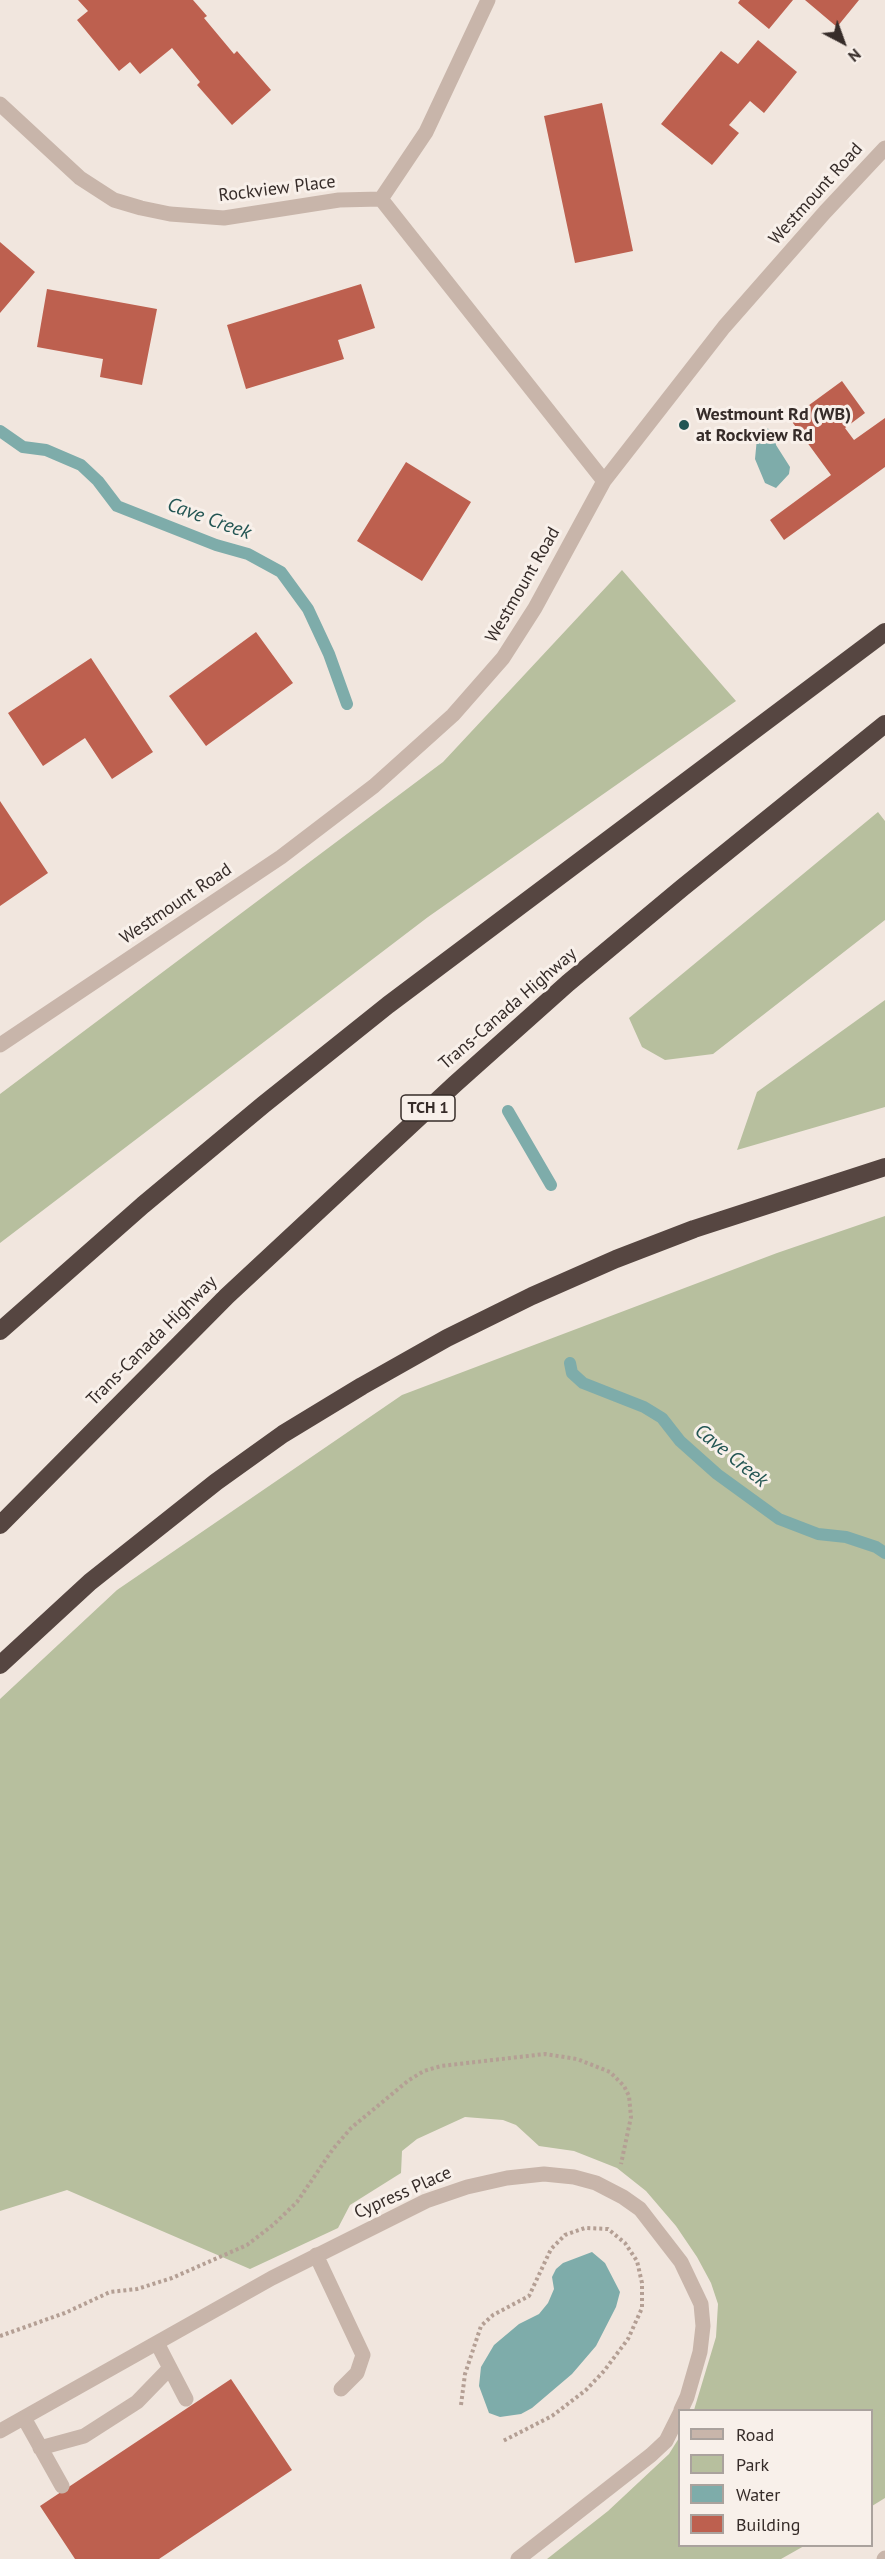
<!DOCTYPE html>
<html>
<head>
<meta charset="utf-8">
<style>
  body { margin:0 }
  #map { position:relative; width:885px; height:2559px; overflow:hidden; background:#f1e6de; font-family:"PT Sans",sans-serif }
  canvas { display:block }
  .legend { position:absolute; left:678px; top:2409px; width:195px; height:138px; box-sizing:border-box; background:#f8f0ea; border:2px solid #aaa29d; margin:0; padding:8px 10px; list-style:none; font-size:18px; color:#362c29 }
  .legend li { display:flex; align-items:center; gap:12px; height:30px }
  .legend b { width:30px; border:2px solid #aaa29d }
  .north { position:absolute; left:813px; top:12px; width:60px; height:60px; -webkit-text-stroke:4px #f8f0ea; paint-order:stroke; rotate:139deg; font-size:16px; font-weight:700; line-height:24px; text-align:center; color:#362c29 }
  .north::after { content:''; display:block; margin:auto; width:21px; height:27px; background:#362c29; clip-path:polygon(50% 0,100% 100%,50% 72%,0 100%) }
</style>
</head>
<body>
<div id="map">
<canvas width="885" height="2559"></canvas>
<ul class="legend">
<li><b style="height:8px;background:#c8b5aa"></b>Road</li>
<li><b style="height:16px;background:#b7bf9e"></b>Park</li>
<li><b style="height:16px;background:#7eacaa"></b>Water</li>
<li><b style="height:16px;background:#bd604f"></b>Building</li>
</ul>
<div class="north">N</div>
</div>
<script>
const ctx = document.querySelector('canvas').getContext('2d');
ctx.lineJoin = 'round';
function fill(path, color) {
  ctx.fillStyle = color;
  ctx.fill(path, 'evenodd');
}
function toPath(rows) {
  const path = new Path2D();
  for (const r of rows) {
    path.moveTo(r[0], r[1]);
    for (let i = 2; i < r.length; i += 2) path.lineTo(r[i], r[i + 1]);
  }
  return path;
}
function stroke(path, color, width, dash) {
  ctx.strokeStyle = color;
  ctx.lineWidth = width;
  ctx.lineCap = dash ? 'butt' : 'round';
  ctx.setLineDash(dash || []);
  ctx.stroke(path);
}
function write(font, color, halo, rows, align = 'center') {
  ctx.font = font + ' "PT Sans",sans-serif';
  ctx.lineWidth = 6;
  ctx.setLineDash([]);
  ctx.textBaseline = 'middle';
  ctx.strokeStyle = halo;
  ctx.fillStyle = color;
  for (const [text, x, y, turn = 0] of rows) {
    ctx.save();
    ctx.translate(x, y);
    ctx.rotate((+turn || 0) * Math.PI / 180);
    ctx.textAlign = isNaN(turn) ? turn : align;
    if (halo) ctx.strokeText(text, 0, 0);
    ctx.fillText(text, 0, 0);
    ctx.restore();
  }
}
fill(toPath([
  [622,570,736,701,428,917,0,1243,0,1094,443,762],
  [878,812,885,821,885,920,713,1054,665,1060,642,1047,629,1018],
  [885,1000,885,1107,737,1150,757,1092],
  [885,1216,885,2498,872,2506,872,2410,694,2410,716,2337,718,2304,711,2283,697,2257,676,2226,646,2191,617,2168,574,2151,539,2146,516,2125,503,2120,465,2117,417,2139,402,2151,401,2173,350,2205,338,2228,250,2269,67,2190,0,2211,0,1699,117,1590,402,1395,777,1253],
  [679,2438,680,2546,804,2546,781,2559,547,2559,608,2511,669,2454]
]), '#b7bf9e');
fill(toPath([
  [765,428,769,429,775,435,776,445,790,467,789,474,776,488,765,483,755,459,757,438],
  [592,2252,605,2263,620,2292,616,2307,596,2346,572,2374,532,2408,521,2414,500,2417,489,2413,479,2386,481,2367,494,2345,519,2324,539,2314,548,2303,554,2289,552,2277,556,2269,563,2263]
]), '#7eacaa');
stroke(toPath([
  [0,431,23,447,46,450,81,465,98,481,117,506,216,545,248,554,281,572,308,609,329,654,347,704],
  [508,1111,551,1185],
  [570,1363,572,1373,583,1383,644,1407,662,1418,680,1441,717,1474,779,1519,818,1534,846,1537,876,1547,885,1553]
]), '#7eacaa', 12);
fill(toPath([
  [78,0,193,0,207,16,204,18,234,54,237,51,271,90,232,125,197,85,200,82,172,48,140,74,130,62,119,71,77,20,88,11],
  [740,0,793,0,769,29,738,3],
  [805,0,859,0,837,27],
  [758,40,797,72,764,113,750,101,729,125,739,133,712,165,661,124,721,51,738,64],
  [602,103,633,251,575,263,544,116],
  [0,242,35,272,0,313],
  [361,284,375,328,338,340,344,359,246,389,227,325],
  [47,289,157,309,142,385,100,377,103,359,37,347],
  [842,381,865,413,845,428,854,440,885,418,885,467,784,540,770,520,831,475,790,419],
  [406,462,471,502,422,581,357,541],
  [256,632,293,683,206,746,169,696],
  [91,658,153,752,112,779,85,738,43,766,8,713],
  [0,801,48,873,0,906],
  [231,2379,292,2470,159,2559,75,2559,40,2506]
]), '#bd604f');
stroke(toPath([
  [0,2336,65,2313,110,2292,137,2289,172,2278,247,2245,273,2225,297,2202,333,2149,351,2128,409,2080,424,2071,441,2066,545,2054,577,2059,610,2072,624,2086,629,2096,631,2117,621,2164],
  [461,2405,465,2374,481,2326,493,2315,529,2296,551,2249,565,2235,585,2228,608,2229,625,2243,637,2261,642,2283,642,2308,628,2339,604,2371,586,2390,552,2416,503,2441]
]), '#b49f94', 4, [3, 3]);
stroke(toPath([
  [0,104,80,178,114,200,141,208,170,214,224,218,339,200,381,199,426,132,488,0],
  [381,199,604,481],
  [0,1045,281,857,374,786,453,715,503,658,535,608,604,481,724,327,825,212,885,148],
  [316,2255,363,2355,357,2373,341,2389],
  [157,2343,186,2399],
  [24,2418,62,2486],
  [0,2431,272,2278,426,2201,467,2187,507,2178,544,2174,574,2177,596,2183,623,2197,640,2209,681,2262,701,2304,703,2326,700,2352,687,2397,681,2410],
  [40,2448,84,2436,137,2402,170,2368],
  [518,2559,651,2455,666,2441,680,2413],
  [884,2559,885,2558]
]), '#c8b5aa', 15);
stroke(toPath([
  [0,1331,143,1205,263,1105,388,1005,885,632],
  [0,1525,227,1296,455,1084,568,983,682,888,885,724],
  [0,1665,90,1582,216,1482,283,1434,362,1386,447,1338,532,1296,616,1259,694,1229,885,1167]
]), '#564641', 18);
for (const [x, y, r, color] of [
  [684,425,6,"#225553"]
]) {
  const dot = new Path2D();
  dot.arc(x, y, r, 0, 2 * Math.PI);
  ctx.fillStyle = color;
  ctx.fill(dot);
  stroke(dot, '#f8f0ea', 2);
}
for (const [x, y, w] of [
  [428,1108,54]
]) {
  const box = new Path2D();
  box.roundRect(x - w / 2, y - 13, w, 26, 4.5);
  ctx.fillStyle = '#f8f0ea';
  ctx.fill(box);
  stroke(box, '#362c29', 1.5);
}
write('bold 16px', '#362c29', null, [
  ["TCH 1",428,1108]
]);
write('18px', '#362c29', '#f8f0ea', [
  ["Rockview Place",277,189,-7],
  ["Westmount Road",816,194,-48],
  ["Westmount Road",523,585,-60],
  ["Westmount Road",176,904,-34],
  ["Trans-Canada Highway",508,1009,-41],
  ["Trans-Canada Highway",152,1341,-45],
  ["Cypress Place",403,2193,-24]
]);
write('bold 18px', '#362c29', '#f8f0ea', [
  ["Westmount Rd (WB)",696,415],
  ["at Rockview Rd",696,436]
], 'left');
write('italic 20px', '#225553', '#f8f0ea', [
  ["Cave Creek",209,519,20],
  ["Cave Creek",731,1456,39]
]);
</script>
</body>
</html>
